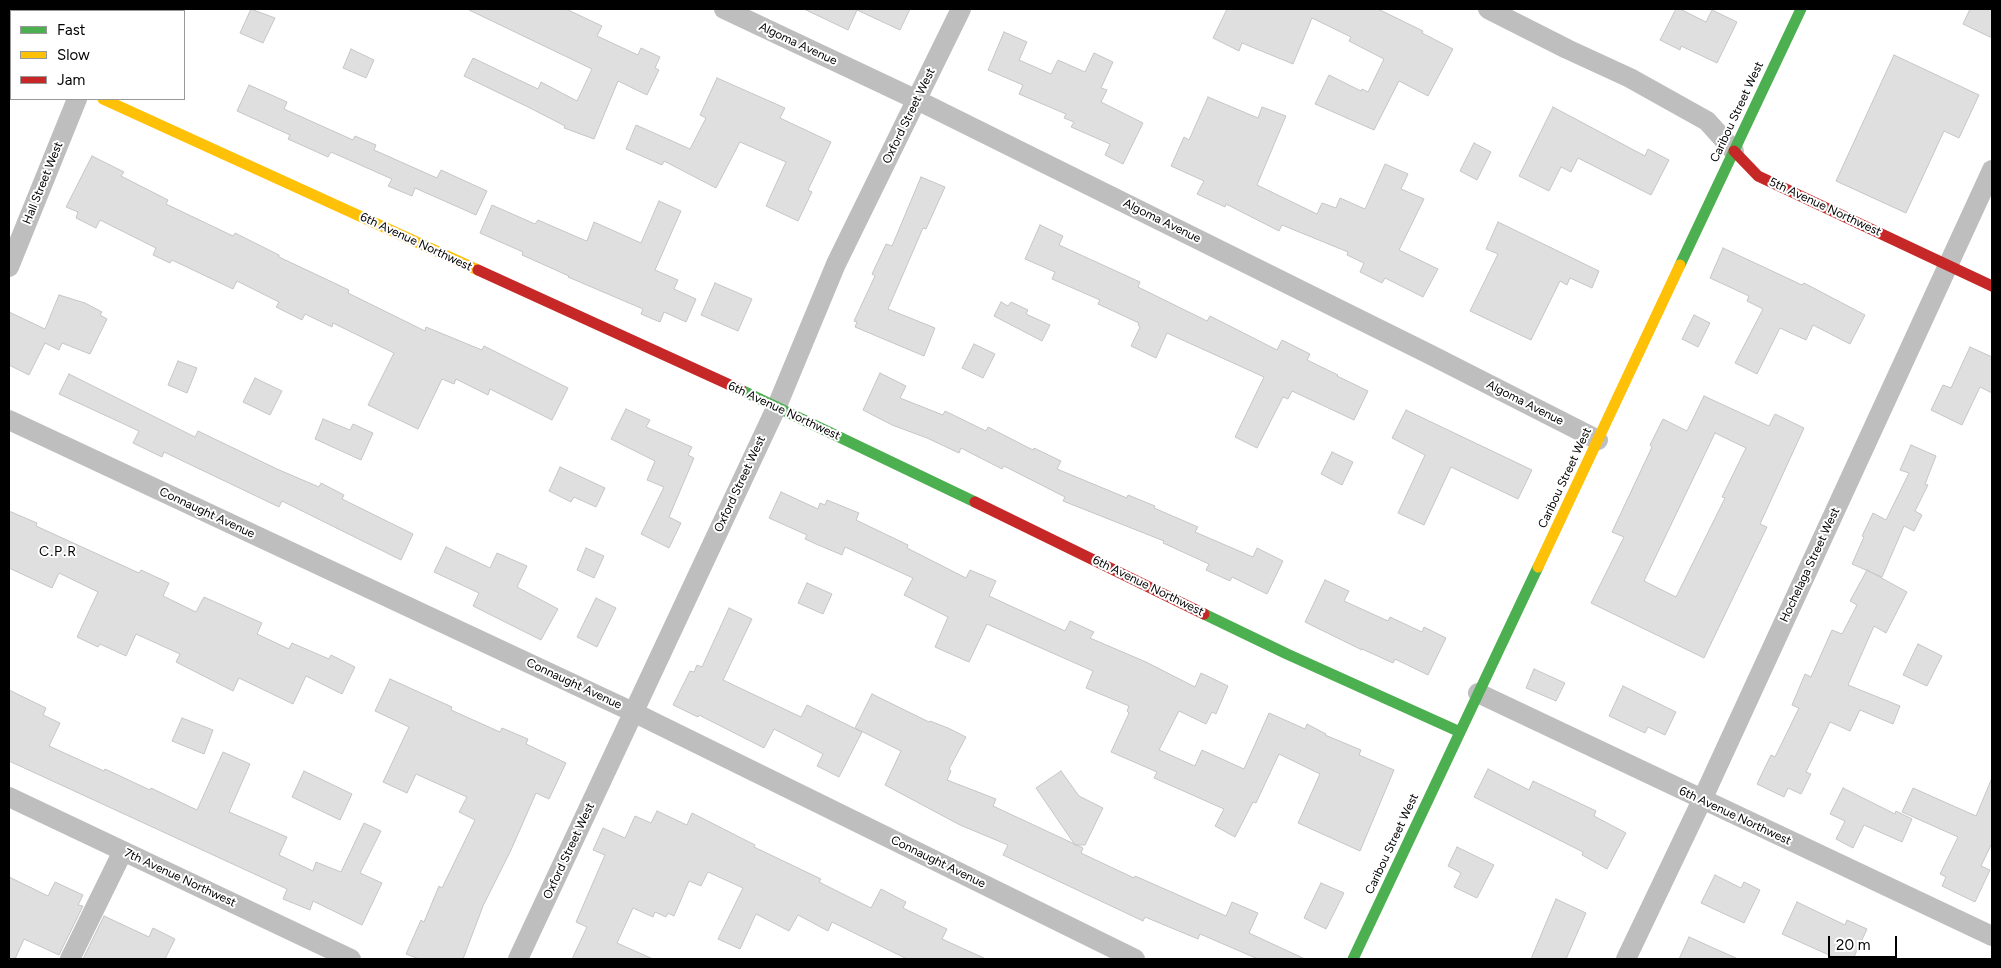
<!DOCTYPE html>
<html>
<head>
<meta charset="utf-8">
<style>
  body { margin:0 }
  #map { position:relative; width:2001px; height:968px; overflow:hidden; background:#fff; font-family:Figtree,sans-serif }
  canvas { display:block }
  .frame { position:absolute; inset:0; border:10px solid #000; pointer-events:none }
  .legend { position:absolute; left:10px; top:10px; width:175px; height:90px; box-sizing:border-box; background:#fff; border:1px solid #999; margin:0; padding:6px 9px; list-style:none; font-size:15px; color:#000 }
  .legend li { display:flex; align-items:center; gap:10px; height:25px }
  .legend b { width:25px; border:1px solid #999 }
  .scale { position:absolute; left:1828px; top:936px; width:69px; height:22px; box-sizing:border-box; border:2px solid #000; border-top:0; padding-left:6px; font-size:15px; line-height:18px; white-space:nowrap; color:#000; -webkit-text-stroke:4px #fff; paint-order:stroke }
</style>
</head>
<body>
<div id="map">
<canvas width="2001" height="968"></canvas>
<div class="frame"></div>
<ul class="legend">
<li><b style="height:6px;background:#4caf50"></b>Fast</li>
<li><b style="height:6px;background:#ffc107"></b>Slow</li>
<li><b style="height:6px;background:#c62828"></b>Jam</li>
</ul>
<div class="scale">20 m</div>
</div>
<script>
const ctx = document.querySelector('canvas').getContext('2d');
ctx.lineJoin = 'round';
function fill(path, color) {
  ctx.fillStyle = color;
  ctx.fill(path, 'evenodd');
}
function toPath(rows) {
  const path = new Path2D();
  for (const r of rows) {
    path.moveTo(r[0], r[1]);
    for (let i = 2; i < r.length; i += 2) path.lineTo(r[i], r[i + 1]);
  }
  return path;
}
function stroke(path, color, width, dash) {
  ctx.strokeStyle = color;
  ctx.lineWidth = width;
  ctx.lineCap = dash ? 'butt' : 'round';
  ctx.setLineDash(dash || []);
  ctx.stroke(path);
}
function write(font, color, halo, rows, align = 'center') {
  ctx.font = font + ' Figtree,sans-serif';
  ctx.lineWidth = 4;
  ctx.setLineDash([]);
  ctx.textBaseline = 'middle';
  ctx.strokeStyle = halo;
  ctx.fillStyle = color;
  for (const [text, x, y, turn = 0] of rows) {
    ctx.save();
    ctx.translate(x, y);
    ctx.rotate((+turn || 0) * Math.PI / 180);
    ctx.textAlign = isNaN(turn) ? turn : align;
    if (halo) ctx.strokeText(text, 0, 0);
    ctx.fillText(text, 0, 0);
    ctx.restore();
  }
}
const building = toPath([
  [251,9,275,18,263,43,240,33,251,9],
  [467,9,566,9,602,26,597,36,638,55,641,48,660,57,655,68,659,70,647,95,618,81,594,139,564,128,565,126,530,108,464,76,473,58,538,89,541,82,577,101,592,69,467,9],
  [804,9,910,9,900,30,857,10,848,30,804,9],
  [1227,9,1378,9,1423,31,1422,33,1453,49,1428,96,1399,81,1374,130,1315,104,1329,75,1361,91,1362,89,1368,92,1384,59,1349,41,1351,37,1312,18,1293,64,1242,43,1239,51,1213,38,1227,9],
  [1676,9,1680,9,1706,22,1712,10,1737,22,1717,63,1681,46,1680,50,1660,40,1676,9],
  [1970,9,1992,9,1992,38,1963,24,1970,9],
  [1004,32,1027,42,1019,60,1051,74,1058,60,1085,72,1094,53,1113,62,1101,88,1107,90,1101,102,1143,123,1123,164,1105,155,1110,144,1071,127,1074,122,1064,118,1066,114,1019,94,1023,85,988,70,1004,32],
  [351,49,374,60,366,78,343,68,351,49],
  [1894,55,1979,95,1959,138,1944,131,1906,213,1836,181,1894,55],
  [717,78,785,108,780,118,831,142,808,190,812,192,798,221,766,206,786,162,740,142,716,188,664,161,662,165,626,149,636,125,690,149,706,118,700,115,717,78],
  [249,85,287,102,284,109,353,140,355,136,376,145,374,150,437,178,441,170,487,191,476,215,415,188,412,196,388,186,392,179,331,152,328,157,288,139,290,135,237,111,249,85],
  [1208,97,1258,118,1262,107,1286,116,1257,185,1317,214,1322,203,1336,208,1340,198,1365,209,1385,164,1408,174,1401,189,1424,199,1399,250,1438,269,1423,297,1385,278,1382,283,1360,272,1364,263,1347,255,1348,252,1282,225,1279,231,1226,204,1225,207,1197,194,1204,181,1171,166,1184,137,1189,140,1208,97],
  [1553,107,1645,156,1648,149,1669,160,1651,195,1578,158,1571,172,1561,167,1549,191,1519,176,1553,107],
  [1474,143,1491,152,1477,180,1460,171,1474,143],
  [92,156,124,172,121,176,168,200,166,204,233,236,235,233,279,255,279,257,349,290,348,293,425,331,426,327,482,350,484,346,568,388,552,420,490,389,488,395,456,379,454,384,442,379,418,429,368,405,394,353,333,323,332,327,305,314,302,320,276,307,279,302,237,281,233,289,172,260,170,263,153,255,156,248,100,220,96,228,76,218,78,212,66,207,92,156],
  [921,177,945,187,926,229,923,228,888,309,935,328,924,356,855,327,857,322,854,321,875,276,872,274,886,244,892,246,921,177],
  [659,201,681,211,655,270,678,280,674,289,696,299,686,322,664,312,660,322,641,314,643,309,568,277,569,276,522,255,523,252,480,233,492,205,535,224,538,220,584,240,587,241,594,222,641,243,659,201],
  [1498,222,1599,271,1592,288,1570,278,1567,285,1560,281,1531,340,1470,311,1498,254,1486,249,1498,222],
  [1040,225,1063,236,1059,245,1140,282,1138,287,1207,321,1210,316,1277,350,1282,340,1310,354,1307,360,1338,375,1337,376,1368,391,1354,420,1292,391,1288,399,1283,397,1257,448,1235,437,1264,377,1167,333,1156,358,1131,346,1140,327,1138,325,1139,323,1098,304,1100,300,1052,279,1055,272,1025,259,1040,225],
  [1723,248,1802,285,1804,283,1865,315,1850,344,1813,325,1806,340,1780,328,1757,374,1735,363,1763,309,1747,301,1749,296,1710,278,1723,248],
  [715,283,752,299,738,331,701,315,715,283],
  [59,295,85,303,102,312,100,315,107,319,90,354,62,343,59,350,45,343,29,375,9,365,9,312,45,329,59,295],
  [1001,302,1008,306,1011,302,1028,310,1026,314,1050,325,1042,341,994,316,1001,302],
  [1694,315,1710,323,1698,347,1682,339,1694,315],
  [974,344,995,354,983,378,962,368,974,344],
  [1970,347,1992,357,1992,393,1980,387,1962,425,1931,410,1943,385,1951,388,1970,347],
  [178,361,197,368,187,393,168,385,178,361],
  [880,373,906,386,900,398,943,415,945,411,986,431,988,427,1033,450,1034,448,1061,461,1057,469,1127,498,1128,495,1155,506,1154,508,1198,527,1195,532,1253,557,1257,548,1283,561,1267,594,1232,577,1230,581,1206,570,1209,564,1163,543,1164,541,1063,501,1065,497,1004,466,1002,469,961,448,959,453,927,438,892,425,863,410,880,373],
  [69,374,195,437,198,431,277,469,319,487,321,483,344,495,342,499,413,534,401,560,282,501,279,507,164,452,162,457,133,443,139,431,59,394,69,374],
  [255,378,282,391,270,415,243,402,255,378],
  [1704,396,1769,426,1775,414,1804,428,1760,524,1767,527,1704,658,1591,603,1624,537,1612,532,1652,447,1650,445,1663,419,1687,431,1704,396],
  [1715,433,1746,448,1722,497,1725,498,1676,597,1644,581,1715,433],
  [626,409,650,420,646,427,692,447,688,455,694,458,669,517,681,523,669,548,641,534,664,487,647,480,655,461,611,439,626,409],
  [1406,410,1532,470,1518,499,1451,467,1424,525,1398,513,1425,455,1392,438,1406,410],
  [323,419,350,430,353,424,373,433,361,460,315,439,323,419],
  [1911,445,1936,456,1925,484,1928,485,1915,511,1922,515,1914,531,1904,526,1882,577,1852,564,1864,537,1862,536,1873,513,1886,520,1909,473,1900,470,1911,445],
  [1332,452,1353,462,1342,485,1321,474,1332,452],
  [560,467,605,488,596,507,574,497,571,502,549,491,560,467],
  [781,492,818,509,820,503,825,505,827,500,859,513,856,520,908,545,907,548,966,578,970,570,996,581,989,596,1065,631,1070,621,1094,632,1090,638,1146,662,1195,687,1201,673,1228,686,1216,714,1212,712,1206,724,1179,711,1159,750,1195,766,1202,750,1244,769,1269,713,1305,729,1307,724,1326,734,1325,735,1361,750,1359,755,1394,770,1360,851,1298,823,1320,774,1279,754,1256,803,1253,802,1235,837,1215,826,1224,809,1154,778,1157,772,1111,752,1129,713,1127,711,1129,706,1086,688,1093,671,987,624,969,662,935,647,948,617,904,595,913,578,845,547,842,555,816,544,805,539,807,535,769,518,781,492],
  [9,511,37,523,36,526,139,573,141,570,169,583,163,596,196,612,204,597,262,623,257,634,289,649,292,643,329,659,331,655,355,667,342,694,306,676,293,704,239,678,233,691,176,662,180,654,136,634,126,656,100,644,98,647,77,637,98,592,59,573,52,588,9,568,9,511],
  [446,547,490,568,497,553,527,566,517,587,558,609,541,640,473,606,479,593,434,572,446,547],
  [586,548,604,556,594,578,577,570,586,548],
  [1867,570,1907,592,1886,633,1874,626,1848,685,1900,706,1893,724,1860,710,1850,731,1830,722,1806,772,1811,774,1801,794,1788,788,1784,797,1757,784,1771,755,1775,757,1799,708,1792,705,1805,674,1811,677,1832,630,1842,634,1857,605,1850,601,1867,570],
  [1325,580,1349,591,1344,601,1388,621,1390,617,1422,632,1424,627,1446,638,1428,675,1395,659,1393,663,1362,649,1362,650,1305,622,1325,580],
  [807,583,832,594,823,614,798,603,807,583],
  [596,598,616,608,597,647,577,637,596,598],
  [729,608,752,619,723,680,801,717,807,705,862,732,839,777,817,766,823,754,774,729,764,748,699,715,698,717,673,705,690,671,694,672,697,665,702,667,729,608],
  [1918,644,1942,656,1927,686,1903,675,1918,644],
  [1534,669,1565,683,1556,701,1526,688,1534,669],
  [390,679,452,707,451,710,500,732,502,728,528,739,526,744,566,763,549,799,536,793,511,850,483,906,463,959,419,959,406,954,421,920,424,922,439,886,442,888,475,820,459,812,467,797,416,774,407,793,383,782,409,727,375,711,390,679],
  [1623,686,1676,712,1665,735,1648,727,1645,733,1609,716,1623,686],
  [9,690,46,708,43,715,60,723,49,746,104,771,105,769,150,790,151,788,197,810,223,752,250,764,229,812,287,837,279,855,313,871,316,862,341,872,364,823,381,831,360,873,382,883,362,925,313,901,310,910,283,899,287,889,9,761,9,690],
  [872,694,929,722,930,721,948,728,966,737,949,769,951,771,947,780,996,799,993,806,1083,848,1081,853,1134,878,1135,876,1226,916,1232,902,1258,913,1249,933,1305,959,1258,959,1200,934,1198,939,1145,917,1143,921,1003,855,1008,845,960,825,885,785,901,751,855,728,872,694],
  [182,718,213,730,204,754,172,741,182,718],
  [1488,769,1529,790,1533,781,1573,800,1596,811,1594,816,1626,833,1607,869,1582,855,1583,852,1474,797,1488,769],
  [304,771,352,794,340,820,292,797,304,771],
  [1061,771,1079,796,1103,808,1085,845,1075,845,1036,788,1061,771],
  [1992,778,1992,843,1981,866,1990,870,1975,902,1942,886,1946,877,1940,874,1958,837,1902,812,1913,788,1976,816,1992,778],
  [1843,788,1895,814,1896,811,1912,819,1902,842,1864,825,1853,848,1836,839,1845,821,1830,814,1843,788],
  [657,811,687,825,692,813,755,845,754,847,821,879,819,882,871,908,881,889,906,902,903,908,947,929,942,939,986,959,907,959,832,922,828,931,798,915,789,931,756,914,740,949,718,939,743,888,708,872,701,886,689,881,674,916,668,913,666,917,655,912,653,917,633,908,617,943,653,959,572,959,587,927,576,922,605,855,593,850,603,828,625,838,635,816,651,823,657,811],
  [1457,847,1494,865,1477,898,1454,887,1461,873,1448,866,1457,847],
  [1715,875,1741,888,1744,882,1760,890,1744,923,1701,903,1715,875],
  [9,877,48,896,55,882,83,895,78,905,83,906,59,955,24,939,15,959,9,959,9,877],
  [1321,883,1344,893,1326,929,1304,918,1321,883],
  [1556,899,1586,913,1566,959,1531,959,1556,899],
  [1797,902,1845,925,1847,920,1867,929,1853,959,1838,959,1782,934,1797,902],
  [104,916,149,937,153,928,175,939,165,959,83,959,104,916],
  [1689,937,1738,959,1679,959,1689,937]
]);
fill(building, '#dfdfdf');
stroke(building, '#c6c6c6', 1);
stroke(toPath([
  [724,9,917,100,1429,354,1598,440],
  [1488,9,1567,49,1630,78,1707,121,1734,151],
  [119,11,120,9],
  [9,55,11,56],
  [9,267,77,99],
  [9,420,633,712,1135,959],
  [1478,693,1992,936],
  [9,797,351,959],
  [70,959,123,851],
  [518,959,777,406,836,264,961,9],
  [1626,959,1702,800,1992,170]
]), '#bebebe', 20);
stroke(toPath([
  [1680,265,1801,9],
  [741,390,975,502],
  [1204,614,1287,654,1460,732],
  [1353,959,1538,567]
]), '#4caf50', 11);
stroke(toPath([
  [103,99,478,270],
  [1538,567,1680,265]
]), '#ffc107', 11);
stroke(toPath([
  [1734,151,1758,176,1992,286],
  [478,270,741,390],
  [975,502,1204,614]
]), '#c62828', 11);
write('12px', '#000', '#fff', [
  ["Algoma Avenue",798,44,25],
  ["Caribou Street West",1737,112,-65],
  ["Oxford Street West",909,116,-64],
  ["Hall Street West",43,183,-68],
  ["5th Avenue Northwest",1825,207,25],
  ["Algoma Avenue",1162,221,26],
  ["6th Avenue Northwest",416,242,25],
  ["Algoma Avenue",1525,403,27],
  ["6th Avenue Northwest",784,411,25],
  ["Caribou Street West",1565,478,-65],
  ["Oxford Street West",740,484,-65],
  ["Connaught Avenue",207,513,25],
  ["Hochelaga Street West",1810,565,-65],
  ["6th Avenue Northwest",1148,586,26],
  ["Connaught Avenue",574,684,25],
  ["6th Avenue Northwest",1735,816,25],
  ["Caribou Street West",1392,844,-65],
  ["Oxford Street West",569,851,-65],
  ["Connaught Avenue",938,862,26],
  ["7th Avenue Northwest",180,878,25]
]);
ctx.letterSpacing = '1px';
write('14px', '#000', '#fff', [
  ["C.P.R",58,552]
]);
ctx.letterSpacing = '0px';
</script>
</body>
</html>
